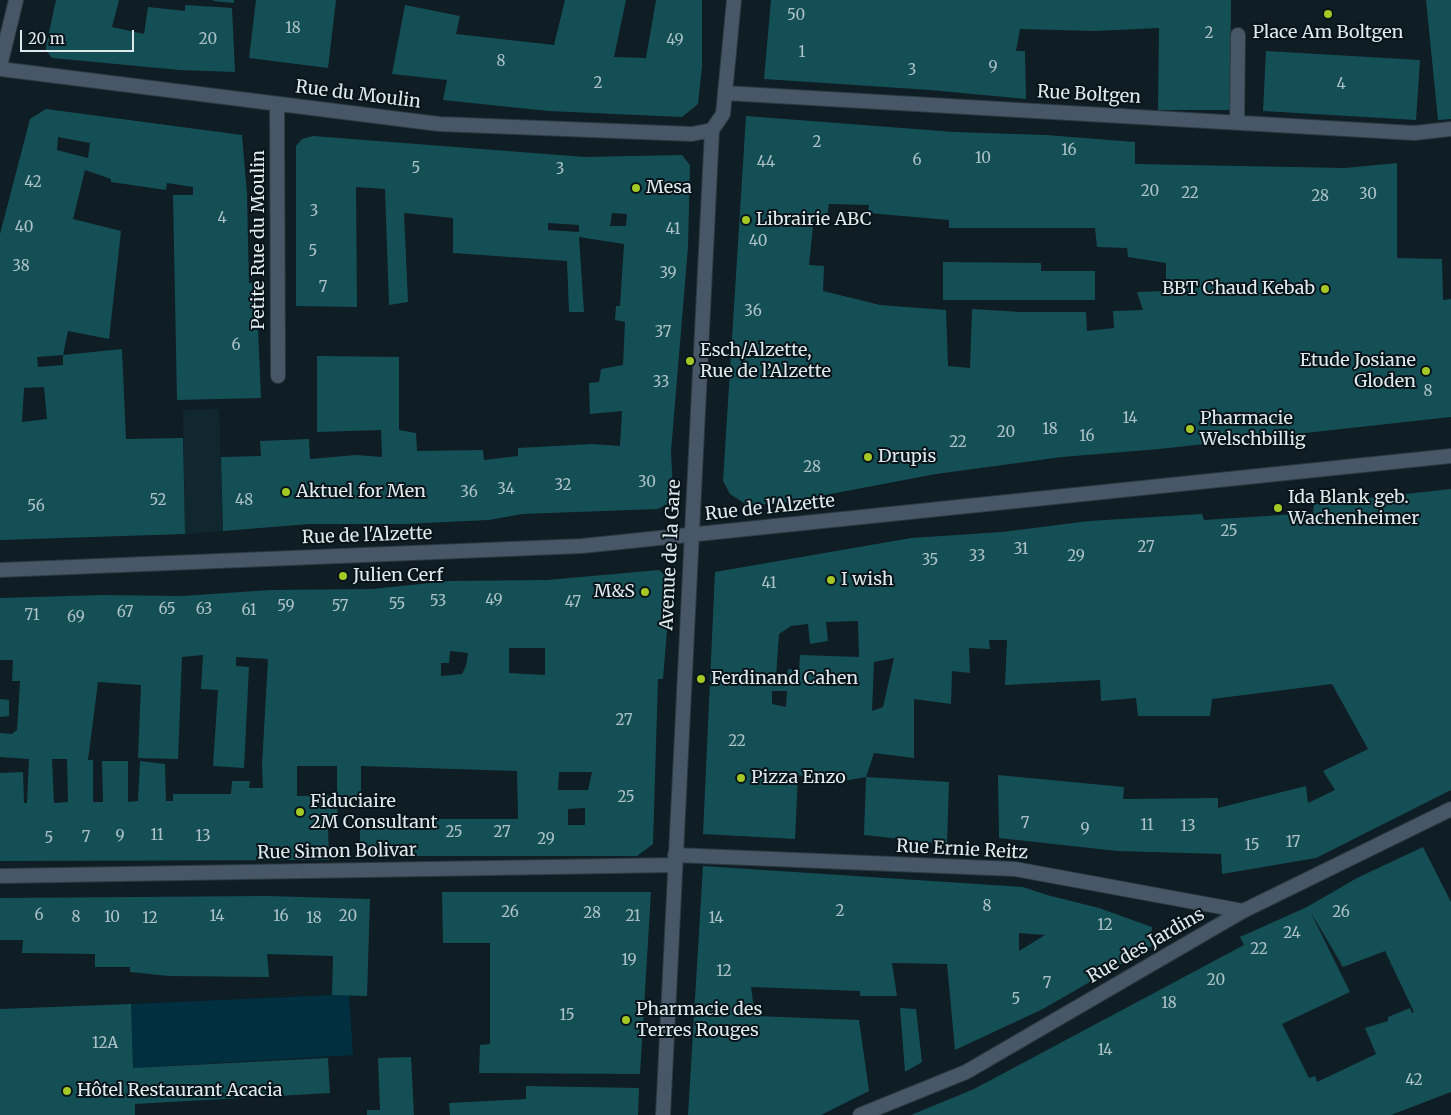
<!DOCTYPE html>
<html>
<head>
<meta charset="utf-8">
<style>
  body { margin:0 }
  #map { position:relative; width:1451px; height:1115px; overflow:hidden; background:#0f1d24; font-family:Merriweather,serif }
  canvas { display:block }
  .scale { position:absolute; left:20px; top:30px; width:114px; height:22px; box-sizing:border-box; border:2px solid #dfe8ed; border-top:0; padding-left:6px; font-size:15px; line-height:18px; white-space:nowrap; color:#dfe8ed; -webkit-text-stroke:4px #07141a; paint-order:stroke }
</style>
</head>
<body>
<div id="map">
<canvas width="1451" height="1115"></canvas>
<div class="scale">20 m</div>
</div>
<script>
const ctx = document.querySelector('canvas').getContext('2d');
ctx.lineJoin = 'round';
function fill(path, color) {
  ctx.fillStyle = color;
  ctx.fill(path, 'evenodd');
}
function toPath(rows) {
  const path = new Path2D();
  for (const r of rows) {
    path.moveTo(r[0], r[1]);
    for (let i = 2; i < r.length; i += 2) path.lineTo(r[i], r[i + 1]);
  }
  return path;
}
function stroke(path, color, width, dash) {
  ctx.strokeStyle = color;
  ctx.lineWidth = width;
  ctx.lineCap = dash ? 'butt' : 'round';
  ctx.setLineDash(dash || []);
  ctx.stroke(path);
}
function write(font, color, halo, rows, align = 'center') {
  ctx.font = font + ' Merriweather,serif';
  ctx.lineWidth = 4;
  ctx.setLineDash([]);
  ctx.textBaseline = 'middle';
  ctx.strokeStyle = halo;
  ctx.fillStyle = color;
  for (const [text, x, y, turn = 0] of rows) {
    ctx.save();
    ctx.translate(x, y);
    ctx.rotate((+turn || 0) * Math.PI / 180);
    ctx.textAlign = isNaN(turn) ? turn : align;
    if (halo) ctx.strokeText(text, 0, 0);
    ctx.fillText(text, 0, 0);
    ctx.restore();
  }
}
fill(toPath([
  [219,409,223,531,185,534,183,410]
]), '#112730');
fill(toPath([
  [332,995,349,995,353,1055,133,1068,131,1004]
]), '#002f40');
fill(toPath([
  [56,0,119,0,112,27,144,34,148,7,185,11,185,5,232,8,235,72,180,70,52,58,46,50,46,46],
  [214,0,234,0,234,3,213,1],
  [256,0,336,0,328,68,249,58],
  [565,0,626,0,614,57,646,58,656,0,702,0,702,67,698,104,682,117,548,111,443,100,447,80,392,74,405,5,460,16,456,34,554,45],
  [771,0,1231,0,1230,110,1158,110,1159,28,1095,31,1020,29,1016,51,1025,51,1026,99,930,90,764,79],
  [1426,0,1451,0,1451,119,1438,120],
  [1266,51,1420,60,1416,120,1263,111],
  [46,109,242,135,247,194,249,283,256,283,261,398,177,400,173,195,193,195,193,187,167,183,166,190,111,182,111,179,85,170,73,219,121,231,109,339,68,331,63,355,37,357,38,367,63,365,63,355,122,349,126,439,183,438,185,534,0,540,0,234,30,119],
  [58,137,90,143,88,158,57,150],
  [44,387,47,419,22,422,24,388],
  [746,116,954,132,1046,135,1135,142,1135,164,1345,168,1397,163,1397,258,1442,259,1443,300,1451,299,1451,417,1159,449,1062,457,936,474,783,503,747,505,730,494,723,481],
  [829,204,869,205,868,213,949,220,949,228,1095,228,1097,247,1127,248,1128,257,1166,263,1166,291,1137,292,1143,310,1113,311,1114,328,1087,331,1086,312,1021,312,972,309,970,368,948,366,946,310,880,305,823,291,824,266,809,265,814,216,827,217],
  [313,136,585,157,682,155,690,165,688,247,671,451,673,493,669,503,658,509,522,514,489,520,404,524,309,524,223,531,221,457,261,456,260,441,309,439,310,459,356,455,382,457,381,430,317,432,317,356,399,357,399,430,416,433,417,451,483,450,484,460,518,456,518,448,592,444,620,446,622,411,590,414,589,383,599,382,601,369,623,365,625,322,615,320,616,306,620,306,624,244,579,237,584,312,569,312,567,261,453,253,453,218,404,213,408,302,389,305,385,189,356,187,357,307,296,306,296,146,302,139],
  [612,213,627,214,626,226,610,226],
  [548,223,579,225,579,232,548,230],
  [943,262,1041,263,1041,271,1095,271,1095,300,943,300],
  [1451,489,1451,790,1316,858,1222,874,1221,854,1117,851,999,838,998,775,1124,787,1123,799,1218,798,1218,808,1306,786,1308,803,1335,790,1323,771,1368,749,1332,684,1212,699,1210,716,1138,716,1136,698,1101,701,1100,680,1005,685,1007,640,989,640,990,649,969,648,970,673,952,671,951,704,914,699,914,758,874,753,866,777,832,783,798,775,795,839,703,834,715,572,911,538,1002,532,1089,521,1202,514,1204,520,1313,513,1314,504],
  [858,621,859,657,800,655,799,670,788,669,787,677,776,677,779,634,791,626,808,624,810,644,828,641,826,622],
  [894,658,883,707,872,711,874,662],
  [772,691,787,691,786,707,772,704],
  [659,570,671,581,663,679,658,679,653,844,637,856,360,856,360,823,417,824,417,819,518,819,517,771,361,766,361,801,337,801,338,824,328,825,329,860,0,861,0,773,23,772,24,803,27,803,29,759,0,757,0,733,12,734,17,730,20,681,12,681,13,660,0,660,0,598,103,595,182,596,270,590,373,589,449,581,547,580],
  [509,648,545,648,545,675,509,673],
  [450,651,468,653,466,666,462,674,441,676,441,663,449,663],
  [203,655,201,689,218,690,213,766,244,768,249,667,236,666,236,657,268,659,262,765,263,788,249,788,250,781,232,781,231,794,173,794,173,801,166,801,165,764,140,761,138,801,128,802,128,761,102,761,103,802,93,802,93,760,88,760,98,682,141,685,138,758,178,759,182,657],
  [52,759,67,759,68,802,54,803],
  [297,766,337,766,337,795,297,796],
  [559,772,592,772,588,790,558,790],
  [585,808,585,825,568,825,568,809],
  [0,699,9,700,9,716,0,717],
  [866,777,949,782,947,844,864,835],
  [1423,847,1451,902,1451,1092,1391,1115,911,1115,974,1089,1244,945,1240,937,1307,907,1357,878],
  [1310,911,1343,967,1385,951,1414,1012,1412,1013,1410,1008,1388,1017,1388,1021,1365,1028,1376,1054,1317,1082,1315,1076,1309,1078,1282,1024,1350,992],
  [703,866,1023,887,1047,895,1099,908,1152,927,1152,946,1043,1009,955,1050,947,964,892,963,897,996,860,996,860,991,751,987,755,1016,859,1020,869,1091,821,1115,688,1115],
  [1019,933,1045,935,1019,951],
  [442,892,651,892,640,1074,479,1073,480,1045,490,1044,490,943,443,943],
  [267,896,370,899,367,996,332,995,333,956,267,954,269,977,169,976,130,972,130,967,95,967,95,954,22,953,23,940,0,940,0,898],
  [131,1004,133,1068,328,1058,330,1093,135,1104,135,1115,0,1115,0,1009],
  [900,1008,916,1009,922,1062,905,1072],
  [411,1057,414,1115,367,1115,367,1110,380,1110,378,1058],
  [526,1086,639,1088,638,1115,450,1115,449,1103,526,1099]
]), '#154f56');
const pedestrian = toPath([
  [1237,122,1238,35],
  [0,570,582,546,1451,456]
]);
const minor = toPath([
  [0,66,16,0],
  [0,69,439,124,692,134,712,130],
  [725,93,1414,133,1451,129],
  [277,104,278,376],
  [675,855,1015,869,1243,911],
  [0,876,675,865],
  [663,1115,712,130,723,114,734,0],
  [860,1115,966,1072,1243,911,1451,809]
]);
stroke(pedestrian, '#2c3940', 16);
stroke(minor, '#2c3940', 16);
stroke(pedestrian, '#475767', 14);
stroke(minor, '#475767', 14);
for (const [x, y, r, color] of [
  [1328,14,5,"#a4c824"],
  [636,188,5,"#a4c824"],
  [746,220,5,"#a4c824"],
  [1325,289,5,"#a4c824"],
  [690,361,5,"#a4c824"],
  [1426,371,5,"#a4c824"],
  [1190,429,5,"#a4c824"],
  [868,457,5,"#a4c824"],
  [286,492,5,"#a4c824"],
  [1278,508,5,"#a4c824"],
  [343,576,5,"#a4c824"],
  [831,580,5,"#a4c824"],
  [645,592,5,"#a4c824"],
  [701,679,5,"#a4c824"],
  [741,778,5,"#a4c824"],
  [300,812,5,"#a4c824"],
  [626,1020,5,"#a4c824"],
  [67,1091,5,"#a4c824"]
]) {
  const dot = new Path2D();
  dot.arc(x, y, r, 0, 2 * Math.PI);
  ctx.fillStyle = color;
  ctx.fill(dot);
  stroke(dot, '#07141a', 2);
}
write('15px', '#acc2c7', null, [
  ["50",796,16],
  ["18",293,29],
  ["2",1209,34],
  ["20",208,40],
  ["49",675,41],
  ["1",802,53],
  ["8",501,62],
  ["9",993,68],
  ["3",912,71],
  ["2",598,84],
  ["4",1341,85],
  ["2",817,143],
  ["16",1069,151],
  ["10",983,159],
  ["6",917,161],
  ["44",766,163],
  ["5",416,169],
  ["3",560,170],
  ["42",33,183],
  ["20",1150,192],
  ["22",1190,194],
  ["30",1368,195],
  ["28",1320,197],
  ["3",314,212],
  ["4",222,219],
  ["40",24,228],
  ["41",673,230],
  ["40",758,242],
  ["5",313,252],
  ["38",21,267],
  ["39",668,274],
  ["7",323,288],
  ["36",753,312],
  ["37",663,333],
  ["6",236,346],
  ["33",661,383],
  ["8",1428,392],
  ["14",1130,419],
  ["18",1050,430],
  ["20",1006,433],
  ["16",1087,437],
  ["22",958,443],
  ["28",812,468],
  ["30",647,483],
  ["32",563,486],
  ["34",506,490],
  ["36",469,493],
  ["52",158,501],
  ["48",244,501],
  ["56",36,507],
  ["25",1229,532],
  ["27",1146,548],
  ["31",1021,550],
  ["33",977,557],
  ["29",1076,557],
  ["35",930,561],
  ["41",769,584],
  ["49",494,601],
  ["53",438,602],
  ["47",573,603],
  ["55",397,605],
  ["59",286,607],
  ["57",340,607],
  ["65",167,610],
  ["63",204,610],
  ["61",249,611],
  ["67",125,613],
  ["71",32,616],
  ["69",76,618],
  ["27",624,721],
  ["22",737,742],
  ["25",626,798],
  ["7",1025,824],
  ["11",1147,826],
  ["13",1188,827],
  ["9",1085,830],
  ["25",454,833],
  ["27",502,833],
  ["11",157,836],
  ["9",120,837],
  ["13",203,837],
  ["7",86,838],
  ["5",49,839],
  ["29",546,840],
  ["17",1293,843],
  ["15",1252,846],
  ["8",987,907],
  ["2",840,912],
  ["26",510,913],
  ["26",1341,913],
  ["28",592,914],
  ["6",39,916],
  ["14",217,917],
  ["16",281,917],
  ["20",348,917],
  ["21",633,917],
  ["8",76,918],
  ["10",112,918],
  ["12",150,919],
  ["18",314,919],
  ["14",716,919],
  ["12",1105,926],
  ["24",1292,934],
  ["22",1259,950],
  ["19",629,961],
  ["12",724,972],
  ["20",1216,981],
  ["7",1047,984],
  ["5",1016,1000],
  ["18",1169,1004],
  ["15",567,1016],
  ["12A",105,1044],
  ["14",1105,1051],
  ["42",1414,1081]
]);
write('18px', '#dfe8ed', '#07141a', [
  ["Place Am Boltgen",1328,33,"center"],
  ["Mesa",646,188],
  ["Librairie ABC",756,220],
  ["BBT Chaud Kebab",1315,289,"right"],
  ["Esch/Alzette,",700,351],
  ["Rue de l’Alzette",700,372],
  ["Etude Josiane",1416,361,"right"],
  ["Gloden",1416,382,"right"],
  ["Pharmacie",1200,419],
  ["Welschbillig",1200,440],
  ["Drupis",878,457],
  ["Aktuel for Men",296,492],
  ["Ida Blank geb.",1288,498],
  ["Wachenheimer",1288,519],
  ["Julien Cerf",353,576],
  ["I wish",841,580],
  ["M&S",635,592,"right"],
  ["Ferdinand Cahen",711,679],
  ["Pizza Enzo",751,778],
  ["Fiduciaire",310,802],
  ["2M Consultant",310,823],
  ["Pharmacie des",636,1010],
  ["Terres Rouges",636,1031],
  ["Hôtel Restaurant Acacia",77,1091]
], 'left');
write('18px', '#dfe8ed', '#07141a', [
  ["Rue du Moulin",358,95,7],
  ["Rue Boltgen",1089,95,3],
  ["Petite Rue du Moulin",259,240,-90],
  ["Rue de l'Alzette",770,508,-6],
  ["Rue de l'Alzette",367,536,-2],
  ["Avenue de la Gare",671,555,-87],
  ["Rue Ernie Reitz",962,850,3],
  ["Rue Simon Bolivar",337,852,-1],
  ["Rue des Jardins",1146,946,-30]
]);
</script>
</body>
</html>
